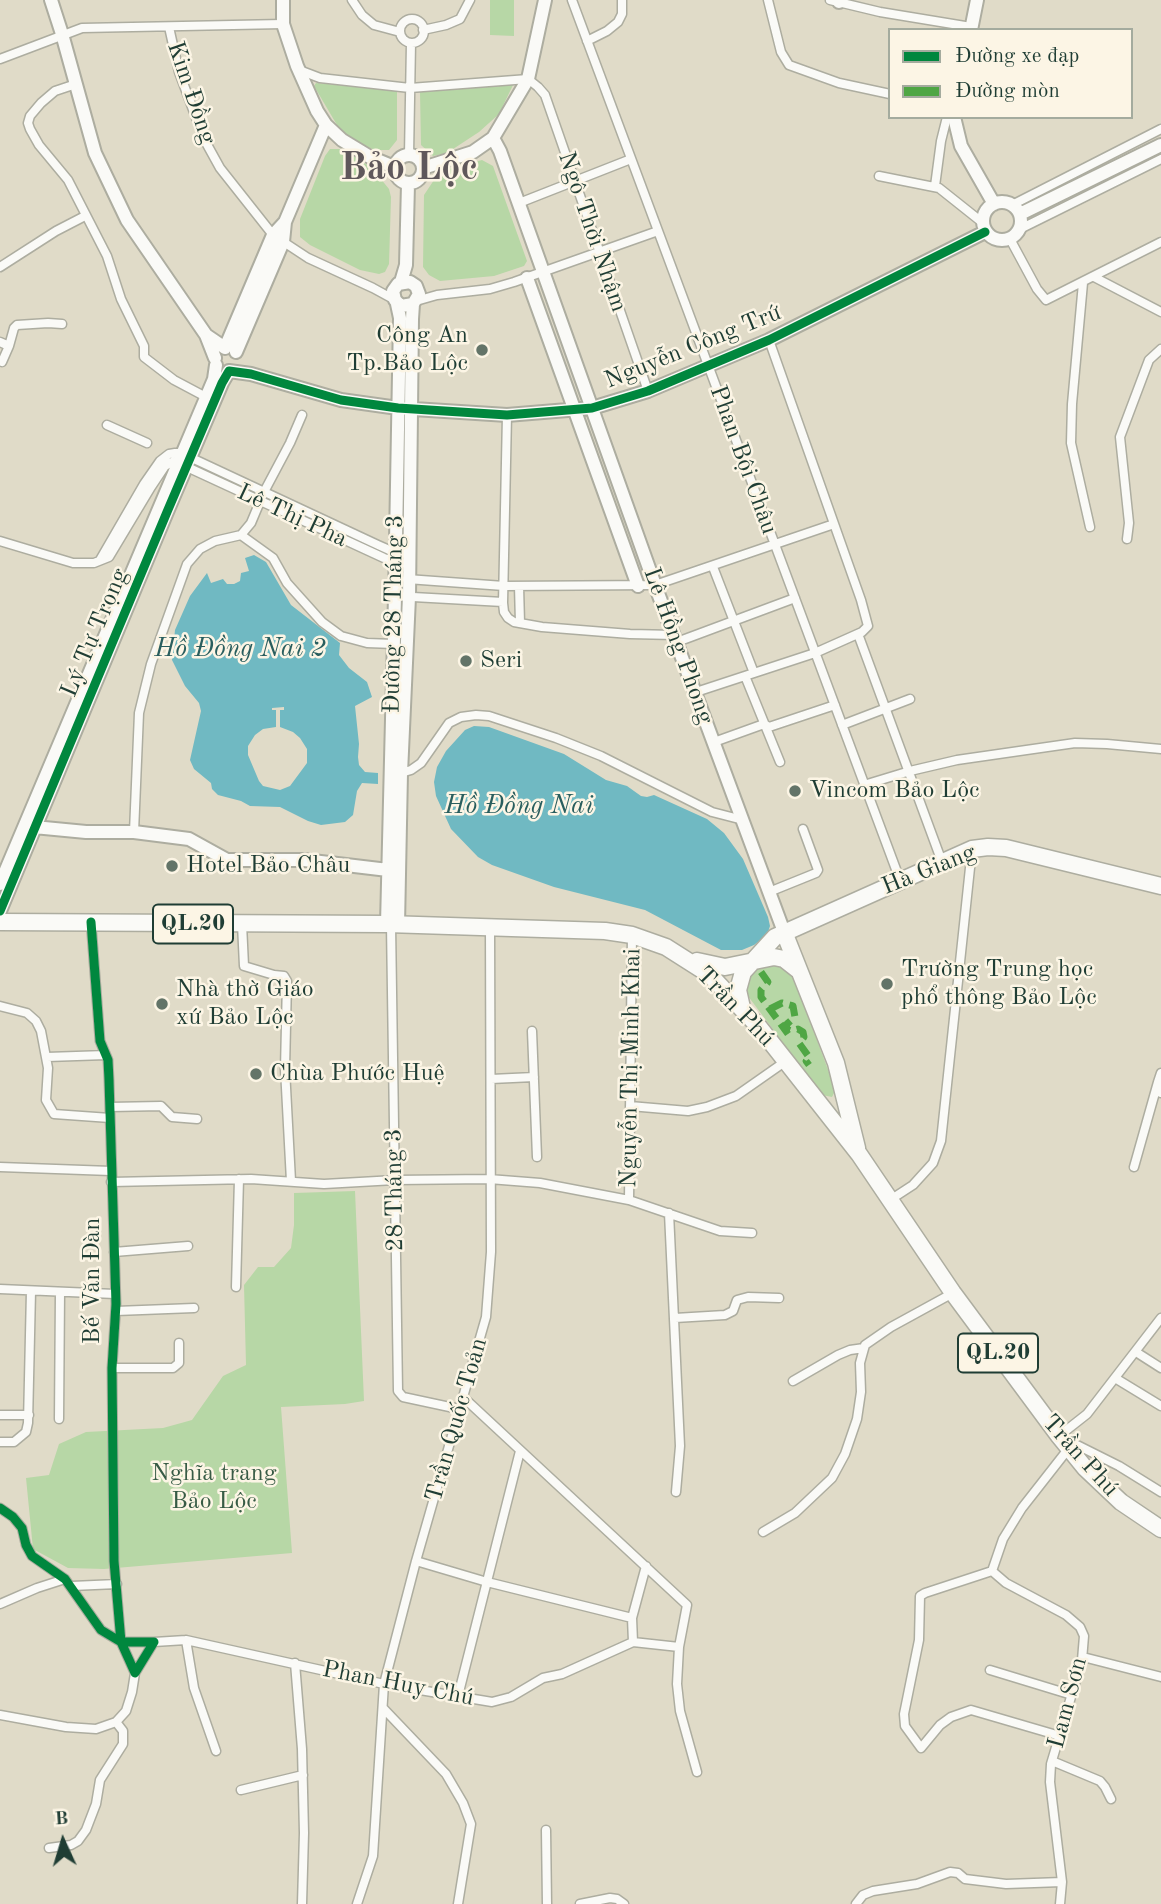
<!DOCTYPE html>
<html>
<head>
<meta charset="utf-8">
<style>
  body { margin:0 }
  #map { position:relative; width:1161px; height:1904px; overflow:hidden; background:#e0dbc8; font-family:"Old Standard TT",serif }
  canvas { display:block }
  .legend { position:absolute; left:888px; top:28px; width:245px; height:91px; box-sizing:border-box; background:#fcf5e5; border:2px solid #a4ab9e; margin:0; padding:9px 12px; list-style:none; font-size:21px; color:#1f3d34 }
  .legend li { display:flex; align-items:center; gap:14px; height:35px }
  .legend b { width:35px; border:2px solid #a4ab9e }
  .north { position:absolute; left:28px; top:1806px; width:70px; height:70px; -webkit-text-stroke:5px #fcf5e5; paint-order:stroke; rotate:356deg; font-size:19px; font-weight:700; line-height:28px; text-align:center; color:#1f3d34 }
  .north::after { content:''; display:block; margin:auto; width:24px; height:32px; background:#1f3d34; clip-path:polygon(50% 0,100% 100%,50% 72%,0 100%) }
</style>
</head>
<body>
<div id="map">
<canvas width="1161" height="1904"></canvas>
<ul class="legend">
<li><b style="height:9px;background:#00873e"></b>Đường xe đạp</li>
<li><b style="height:9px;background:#4fa644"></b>Đường mòn</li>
</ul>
<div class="north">B</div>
</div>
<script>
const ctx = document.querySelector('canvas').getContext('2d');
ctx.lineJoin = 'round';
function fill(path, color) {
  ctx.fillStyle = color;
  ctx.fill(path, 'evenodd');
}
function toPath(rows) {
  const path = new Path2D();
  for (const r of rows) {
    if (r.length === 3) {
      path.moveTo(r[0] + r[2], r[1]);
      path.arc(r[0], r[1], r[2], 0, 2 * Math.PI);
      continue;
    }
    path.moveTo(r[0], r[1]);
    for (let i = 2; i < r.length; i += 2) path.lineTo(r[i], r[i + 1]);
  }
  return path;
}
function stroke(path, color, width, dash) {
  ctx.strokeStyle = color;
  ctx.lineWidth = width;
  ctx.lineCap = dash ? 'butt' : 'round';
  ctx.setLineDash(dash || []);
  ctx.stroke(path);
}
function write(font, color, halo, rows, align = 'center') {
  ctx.font = font + ' "Old Standard TT",serif';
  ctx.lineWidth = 5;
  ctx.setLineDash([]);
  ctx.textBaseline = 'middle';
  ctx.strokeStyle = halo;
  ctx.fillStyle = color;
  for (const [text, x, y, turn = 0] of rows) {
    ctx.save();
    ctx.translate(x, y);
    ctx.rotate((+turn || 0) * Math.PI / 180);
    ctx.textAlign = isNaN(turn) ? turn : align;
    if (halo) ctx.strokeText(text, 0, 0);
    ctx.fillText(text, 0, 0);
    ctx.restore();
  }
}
fill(toPath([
  [490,0,514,0,514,36,490,35],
  [316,83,397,90,397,140,389,150,375,150,353,141,337,125,314,86],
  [513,85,499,114,479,132,447,153,433,156,421,145,420,92],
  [330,149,339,149,348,152,372,168,389,189,391,197,389,264,385,272,379,274,360,270,310,245,300,237,300,219,325,156],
  [482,160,493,166,527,261,524,266,494,276,440,281,429,275,423,267,424,195,436,177,448,169],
  [774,963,790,971,793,976,833,1083,835,1091,832,1097,822,1095,745,992,745,981,754,971,765,964],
  [355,1191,364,1401,345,1404,281,1407,292,1553,104,1569,68,1568,33,1549,26,1478,49,1475,59,1444,86,1432,163,1428,192,1420,223,1376,246,1365,244,1285,258,1267,274,1267,291,1248,294,1225,294,1193]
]), '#b7d7a6');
fill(toPath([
  [254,555,266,562,291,605,340,643,339,655,349,668,367,682,372,697,355,706,359,744,358,757,359,765,365,772,378,773,378,784,362,783,357,791,353,815,345,822,321,825,308,821,280,807,250,806,241,801,218,795,212,789,211,783,194,769,190,760,201,711,199,703,185,686,172,660,175,630,190,596,207,573,211,583,223,579,227,584,234,584,240,581,241,573,249,571,245,558],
  [284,707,284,710,280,710,280,727,293,732,300,738,307,749,307,763,290,786,280,790,263,786,259,781,248,755,248,746,255,735,263,729,276,727,276,710,272,710,272,708],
  [474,726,489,727,564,754,606,780,627,786,641,796,647,797,654,795,707,819,724,833,743,859,768,917,770,926,767,935,754,945,742,950,721,950,645,910,554,887,492,865,478,857,451,829,436,796,434,782,437,767,446,751,465,730]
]), '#70b9c2');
const street = toPath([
  [352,0,362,15,374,25,400,32],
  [572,0,900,880],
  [768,0,781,52,789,65,839,83,890,94],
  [830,0,880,12,971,27],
  [412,31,12],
  [169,27,179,72,204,139,220,168,273,235,308,258,373,288,395,300],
  [423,30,446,25,460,19,470,0],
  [587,41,607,31,618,22,622,14,622,0],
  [0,59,82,28,283,24],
  [299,70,320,78,410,88,528,79,538,87,545,95,648,391],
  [76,84,55,91,41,103,30,116,28,123,30,129,39,145,68,180,107,256,121,299,144,346,144,357,174,380,206,397],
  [409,155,411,43],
  [879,176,939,188,983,223],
  [935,186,941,141,947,117],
  [519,203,631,159],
  [1012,205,1161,129],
  [1020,229,1161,159],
  [1010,239,1037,289,1046,300,1161,242],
  [0,267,56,231,85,216],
  [1094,277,1161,312],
  [1083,283,1072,404,1071,443,1090,527],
  [416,301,437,295,490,289,514,282,658,231],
  [0,342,9,346,2,362],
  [9,346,14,328,17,325,48,323,62,324],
  [507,415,503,603,504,612,508,618,514,622,542,627,630,634,675,635],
  [107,425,147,443],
  [241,535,273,558,287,583,322,622,341,636,367,643,394,644],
  [1127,539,1129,523,1120,437,1149,360,1161,349],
  [0,541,73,563,94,563,109,557,151,487,165,466,174,461,384,558,409,565],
  [100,560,144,484,160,461,169,454,175,453,181,453,378,545,396,553,409,554],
  [713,567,754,673],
  [407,579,504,586,655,585,834,524],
  [519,586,520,623],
  [395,596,503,602],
  [858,634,942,862],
  [677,642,795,598],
  [745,676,780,762],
  [696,692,815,653,862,632,868,626,861,600,769,340],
  [842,725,910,699],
  [714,742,764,724,769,727,835,705],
  [401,773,411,770,421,763,449,723,461,717,476,715,489,716,556,738,601,756,712,812,743,820],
  [864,785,910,771,957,760,1075,743,1107,744,1161,749],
  [134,832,139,713,151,664,187,564,200,549,215,541,241,535,251,523,264,492,290,443,302,415],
  [769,892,816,873,818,870,803,829],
  [242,924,244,966,274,975,284,976,287,981,285,1069,291,1181],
  [391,925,398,1391,403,1397,459,1409],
  [0,1006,27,1013,36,1021,41,1031,48,1068,46,1100,54,1114,110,1118],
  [532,1031,537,1157],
  [47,1057,106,1055],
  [1161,1073,1158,1082,1161,1093],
  [491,1079,534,1077],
  [630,1106,688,1111,707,1107,736,1096,786,1061],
  [110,1107,161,1106,172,1117,197,1119],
  [0,1167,111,1171],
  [1134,1167,1158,1082],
  [111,1182,251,1179,324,1184,395,1180,489,1179,540,1183,629,1200,720,1231,752,1233],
  [629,1200,632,935],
  [890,1200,913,1185,933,1163,941,1141,972,849],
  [669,1213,680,1446,676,1492],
  [114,1252,188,1246],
  [236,1287,239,1179],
  [0,1289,115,1294],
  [116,1311,194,1308],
  [675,1318,725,1315,733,1311,737,1300,748,1297,779,1298],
  [1161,1318,1087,1414,1059,1436,1119,1466,1161,1492],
  [1136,1352,1161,1368],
  [112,1368,173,1368,179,1363,179,1343],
  [1115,1378,1161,1406],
  [793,1381,838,1355,850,1350,864,1348],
  [463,1397,687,1605,679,1647,677,1684,680,1711,697,1772],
  [0,1415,29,1415],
  [59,1419,60,1292],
  [0,1442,14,1442,26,1432,28,1423,31,1291],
  [0,1508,13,1517,22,1528,26,1545,32,1556,65,1579,101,1630,121,1642,154,1642,135,1673,121,1642,114,1561,112,1368,116,1304,109,1080,108,1060,100,1041,91,922],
  [763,1532,795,1513,832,1478,845,1454,857,1419,861,1392,860,1363,865,1345,891,1327,953,1293],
  [416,1561,487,1582,632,1618],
  [646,1566,632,1618,633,1642,679,1647],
  [992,1571,925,1593,920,1596,919,1640,904,1714,905,1726,921,1748,940,1725,951,1717,971,1710,1060,1736],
  [72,1586,117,1584],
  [0,1604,37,1588,65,1579],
  [186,1640,194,1688,216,1751],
  [154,1642,186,1640,384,1684,492,1702,511,1697,543,1678,562,1674,633,1642],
  [1083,1657,1161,1677],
  [295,1663,302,1749,304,1833,302,1904],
  [990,1670,1072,1695],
  [458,1696,520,1451],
  [383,1708,446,1774,463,1803,471,1824,458,1904],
  [0,1715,66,1727,96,1729,116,1722,126,1711,132,1692,135,1673],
  [1052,1761,1100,1781,1105,1787,1111,1799],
  [241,1790,303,1775],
  [546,1830,547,1904],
  [49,1848,71,1845,78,1841,86,1830,96,1804,100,1780,123,1744,123,1731,116,1722],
  [357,1904,373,1856,384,1684,416,1561,486,1317,491,1252,490,928],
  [580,1904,610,1898,617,1899,624,1904],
  [856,1904,863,1895,873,1891,917,1884,950,1872,958,1873,965,1879,1006,1884,1062,1882],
  [1060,1904,1062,1882,1050,1782,1051,1764,1082,1660,1084,1636,1080,1627,1066,1615,1006,1583,992,1571,1003,1539,1022,1508,1069,1448]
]);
const secondary = toPath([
  [51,0,62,34,95,153,127,220,206,335,215,358],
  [283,0,283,24,297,66,317,111,326,125,342,140,370,157,394,167],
  [839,2,839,0],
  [971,30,977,0],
  [954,117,961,146,994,204],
  [493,138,500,151,655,585,784,932],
  [409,169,14],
  [423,168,473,152,493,138,528,79,545,0],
  [1002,221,19],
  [1020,214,1161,145],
  [527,278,638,586],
  [401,282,406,265,408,184],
  [206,335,225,348,273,235,285,222],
  [236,352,283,242,285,222,326,125],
  [28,825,34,827,86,832,134,832,189,839,227,860,304,860,388,870],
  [0,884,214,379,216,365],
  [0,911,167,512,222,383,229,371,251,374,341,400,398,408,507,415,592,408,648,391,769,340,985,232],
  [387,924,395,596,400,318,397,304],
  [398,925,401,773,409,597,412,319,413,304,419,294,416,286,410,282,398,284,393,291,395,300,401,306,413,304]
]);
const highway = toPath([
  [0,922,387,924,605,931,632,935,666,947,710,975,759,1027,859,1154,953,1293,1059,1436,1085,1468,1121,1502,1161,1529],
  [784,932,836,1063,857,1148],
  [697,961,725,967,774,957,784,959,798,970],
  [742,1008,738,990,743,972,775,937,972,849,988,847,1006,848,1161,886]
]);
stroke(street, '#adada0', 11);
stroke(secondary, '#adada0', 16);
stroke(highway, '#adada0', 19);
stroke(street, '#fafaf7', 8);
stroke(secondary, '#fafaf7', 12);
stroke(highway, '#fafaf7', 16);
stroke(toPath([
  [761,972,768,982,761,990,761,997,788,1034],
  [770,1009,782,1003,793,1006,795,1017,787,1024,786,1029,791,1031,798,1029,803,1032,804,1037,799,1043,809,1057,806,1061,809,1065]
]), '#4fa644', 7, [14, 7]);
stroke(toPath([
  [0,911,167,512,222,383,229,371,251,374,341,400,398,408,507,415,592,408,648,391,769,340,985,232],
  [0,1508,13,1517,22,1528,26,1545,32,1556,65,1579,101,1630,121,1642,154,1642,135,1673,121,1642,114,1561,112,1368,116,1304,109,1080,108,1060,100,1041,91,922]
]), '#00873e', 9);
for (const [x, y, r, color] of [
  [482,350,7,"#637468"],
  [466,661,7,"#637468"],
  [795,791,7,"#637468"],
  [172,866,7,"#637468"],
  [887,984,7,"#637468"],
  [162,1004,7,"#637468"],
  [256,1074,7,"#637468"]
]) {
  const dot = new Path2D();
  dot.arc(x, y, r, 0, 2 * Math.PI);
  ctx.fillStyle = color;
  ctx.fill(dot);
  stroke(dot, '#fcf5e5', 2.5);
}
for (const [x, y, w] of [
  [193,924,80],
  [998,1353,80]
]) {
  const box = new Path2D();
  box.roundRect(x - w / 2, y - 19.5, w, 39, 5);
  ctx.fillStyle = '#fcf5e5';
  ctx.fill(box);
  stroke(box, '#1f3d34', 2);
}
write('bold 23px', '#1f3d34', null, [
  ["QL.20",193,924],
  ["QL.20",998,1353]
]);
write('24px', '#1f3d34', '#fcf5e5', [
  ["Kim Đồng",191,93,71],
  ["Ngô Thời Nhậm",592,232,71],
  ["Nguyễn Công Trứ",693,347,-22],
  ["Phan Bội Châu",743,460,70],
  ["Lê Thị Pha",292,516,25],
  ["Đường 28 Tháng 3",394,614,-89],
  ["Lý Tự Trọng",95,633,-67],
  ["Lê Hồng Phong",678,646,70],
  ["Hà Giang",929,870,-22],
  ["Trần Phú",735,1007,46],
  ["Nguyễn Thị Minh Khai",631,1068,-89],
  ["28 Tháng 3",395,1190,-91],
  ["Bế Văn Đàn",93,1281,-90],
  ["Trần Quốc Toản",457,1420,-74],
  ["Trần Phú",1080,1456,48],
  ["Phan Huy Chú",398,1684,11],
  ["Lam Sơn",1068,1703,-75]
]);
write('24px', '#1f3d34', '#fcf5e5', [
  ["Công An",468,336,"right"],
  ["Tp.Bảo Lộc",468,364,"right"],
  ["Seri",480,661],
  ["Vincom Bảo Lộc",809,791],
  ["Hotel Bảo Châu",186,866],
  ["Trường Trung học",901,970],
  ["phổ thông Bảo Lộc",901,998],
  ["Nhà thờ Giáo",176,990],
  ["xứ Bảo Lộc",176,1018],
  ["Chùa Phước Huệ",270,1074]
], 'left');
write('24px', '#375b45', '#fcf5e5', [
  ["Nghĩa trang",214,1474],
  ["Bảo Lộc",214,1502]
]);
write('italic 26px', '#295e5e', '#fcf5e5', [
  ["Hồ Đồng Nai 2",240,649],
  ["Hồ Đồng Nai",519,806]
]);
write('bold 38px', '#5f585b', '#fcf5e5', [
  ["Bảo Lộc",409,169]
]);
</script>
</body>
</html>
